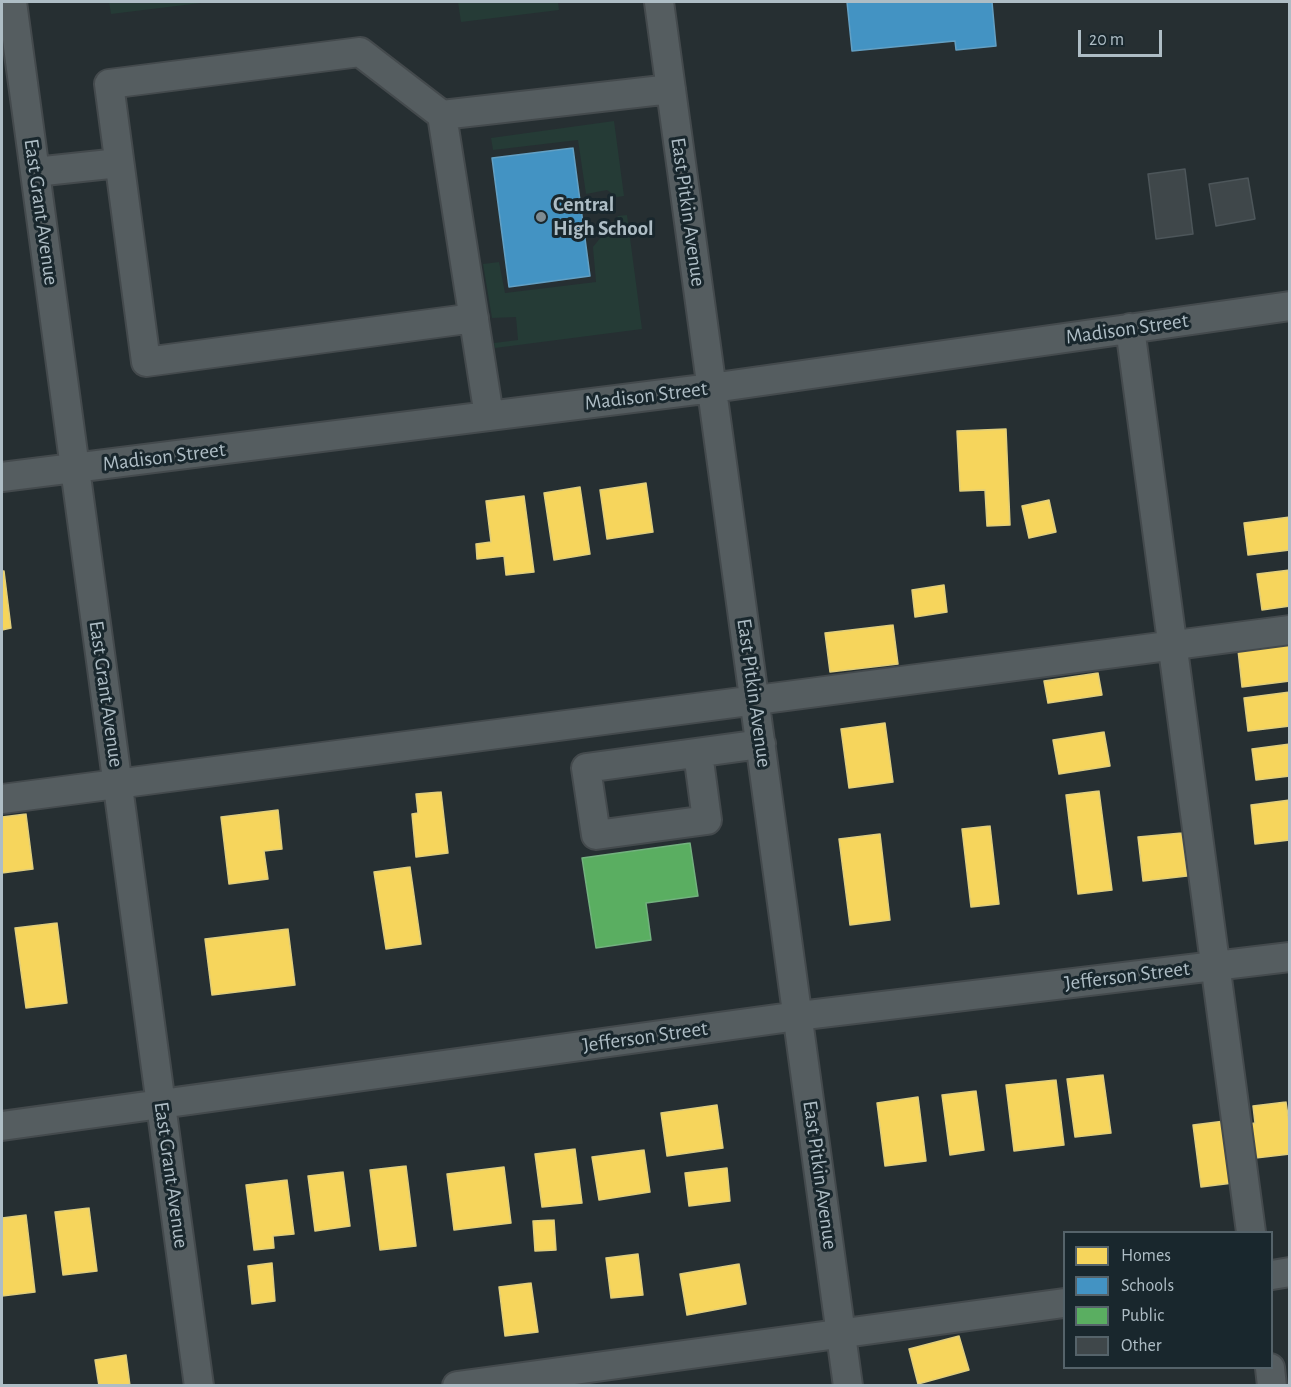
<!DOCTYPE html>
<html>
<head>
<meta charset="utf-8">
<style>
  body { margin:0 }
  #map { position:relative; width:1291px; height:1387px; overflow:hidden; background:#262f32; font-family:"Alegreya Sans",sans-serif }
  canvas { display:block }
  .frame { position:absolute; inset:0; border:3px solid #aebdc5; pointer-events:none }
  .legend { position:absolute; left:1063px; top:1231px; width:210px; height:138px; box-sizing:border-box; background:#19272d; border:2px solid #55636a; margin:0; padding:8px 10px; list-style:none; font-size:18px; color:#aebdc5 }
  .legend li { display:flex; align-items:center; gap:12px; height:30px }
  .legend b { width:30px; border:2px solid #55636a }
  .scale { position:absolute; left:1078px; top:30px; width:84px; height:27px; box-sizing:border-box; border:3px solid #aebdc5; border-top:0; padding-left:8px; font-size:18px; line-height:21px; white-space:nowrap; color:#aebdc5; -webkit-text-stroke:4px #19272d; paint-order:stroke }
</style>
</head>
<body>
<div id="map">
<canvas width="1291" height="1387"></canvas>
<div class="frame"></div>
<ul class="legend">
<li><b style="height:16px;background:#f6d55c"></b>Homes</li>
<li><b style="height:16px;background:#4393c3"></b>Schools</li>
<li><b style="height:16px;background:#5aae61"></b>Public</li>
<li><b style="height:16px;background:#3f474a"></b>Other</li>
</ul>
<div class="scale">20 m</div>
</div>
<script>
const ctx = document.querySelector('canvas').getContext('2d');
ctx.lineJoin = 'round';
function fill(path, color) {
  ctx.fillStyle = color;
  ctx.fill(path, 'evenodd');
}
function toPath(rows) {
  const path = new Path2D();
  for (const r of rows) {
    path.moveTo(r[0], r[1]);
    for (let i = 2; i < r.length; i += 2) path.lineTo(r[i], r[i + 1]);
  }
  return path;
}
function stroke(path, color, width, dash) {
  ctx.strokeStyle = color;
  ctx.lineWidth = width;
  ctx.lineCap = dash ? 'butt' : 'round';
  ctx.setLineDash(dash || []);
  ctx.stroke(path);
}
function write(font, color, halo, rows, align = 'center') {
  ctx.font = font + ' "Alegreya Sans",sans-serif';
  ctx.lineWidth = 6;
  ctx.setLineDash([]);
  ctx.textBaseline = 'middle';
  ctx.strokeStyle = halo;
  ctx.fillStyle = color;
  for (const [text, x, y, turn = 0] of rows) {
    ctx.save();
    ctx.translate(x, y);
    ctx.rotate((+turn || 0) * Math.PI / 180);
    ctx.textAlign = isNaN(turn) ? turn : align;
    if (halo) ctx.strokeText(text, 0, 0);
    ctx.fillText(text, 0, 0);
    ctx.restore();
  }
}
fill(toPath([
  [109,2,209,2,111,14],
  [458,2,558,2,559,10,461,22],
  [614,121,624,196,617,197,607,190,586,194,578,140,493,150,491,138],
  [627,215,642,329,495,348,494,343,518,340,516,317,492,318,483,264,499,262,505,293,596,282,593,247,618,216]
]), '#253b36');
const homes = toPath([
  [1006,429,1010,525,987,526,985,490,960,491,957,431,1006,429],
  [646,483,653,532,607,539,600,490,646,483],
  [580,487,590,554,554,560,544,493,580,487],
  [524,496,534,572,506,575,504,556,477,559,476,544,491,542,486,501,524,496],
  [1049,500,1056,532,1029,538,1022,506,1049,500],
  [1290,517,1290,550,1248,555,1244,523,1290,517],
  [1290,570,1290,606,1262,610,1257,574,1290,570],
  [2,571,4,571,11,628,2,630,2,571],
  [944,585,947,612,915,617,912,590,944,585],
  [893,625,898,664,830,672,825,633,893,625],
  [1290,644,1290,681,1242,687,1238,650,1290,644],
  [1098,673,1102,695,1048,703,1044,681,1098,673],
  [1290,692,1290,726,1248,731,1244,698,1290,692],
  [885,723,893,782,849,788,841,729,885,723],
  [1104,732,1110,766,1059,774,1053,740,1104,732],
  [1290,744,1290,776,1256,780,1252,749,1290,744],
  [1099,791,1112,890,1078,894,1066,795,1099,791],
  [441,792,448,853,416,857,412,814,418,813,416,794,441,792],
  [1290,800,1290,840,1255,844,1251,805,1290,800],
  [278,810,282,849,264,851,268,879,229,884,221,817,278,810],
  [26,814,33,869,2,873,2,817,26,814],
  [990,826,999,904,971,907,962,829,990,826],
  [1182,833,1187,876,1143,881,1138,837,1182,833],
  [880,834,890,920,850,925,839,839,880,834],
  [410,867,421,944,386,949,374,872,410,867],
  [57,923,67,1003,26,1008,15,928,57,923],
  [288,929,295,985,212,995,205,939,288,929],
  [1103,1075,1111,1133,1075,1137,1067,1079,1103,1075],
  [1056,1080,1064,1145,1014,1151,1006,1085,1056,1080],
  [976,1091,984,1150,950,1155,942,1095,976,1091],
  [918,1097,926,1161,885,1166,877,1103,918,1097],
  [1286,1102,1290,1130,1290,1154,1247,1159,1243,1125,1255,1123,1253,1106,1286,1102],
  [717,1105,723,1148,667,1156,661,1113,717,1105],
  [1225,1121,1233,1183,1201,1187,1193,1125,1225,1121],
  [575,1149,582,1203,542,1207,535,1154,575,1149],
  [644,1150,650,1192,599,1200,592,1157,644,1150],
  [406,1166,416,1246,380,1250,370,1170,406,1166],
  [504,1167,511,1223,454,1230,447,1174,504,1167],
  [727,1168,730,1201,689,1206,685,1173,727,1168],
  [343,1172,350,1226,315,1231,308,1176,343,1172],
  [287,1180,294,1234,273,1236,274,1248,254,1250,246,1185,287,1180],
  [89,1208,97,1271,63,1275,55,1212,89,1208],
  [26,1215,35,1292,2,1296,2,1218,26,1215],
  [554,1220,556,1250,535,1251,533,1221,554,1220],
  [638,1254,643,1295,611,1298,606,1258,638,1254],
  [272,1263,275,1301,252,1304,248,1266,272,1263],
  [739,1264,746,1304,687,1315,680,1274,739,1264],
  [531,1283,538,1332,505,1336,499,1287,531,1283],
  [959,1336,969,1370,918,1384,909,1349,959,1336],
  [126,1355,130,1386,99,1386,95,1360,126,1355]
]);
fill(homes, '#f6d55c');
stroke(homes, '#e0ce7c', 1.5);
const schools = toPath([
  [847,2,992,2,996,46,956,50,955,41,852,51,847,2],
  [573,148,590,276,509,287,492,158,573,148]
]);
fill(schools, '#4393c3');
stroke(schools, '#63a0c4', 1.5);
const public = toPath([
  [690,843,698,896,646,903,651,940,596,948,582,858,690,843]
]);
fill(public, '#5aae61');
stroke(public, '#73b27f', 1.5);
const building = toPath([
  [1185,169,1193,234,1156,239,1148,174,1185,169],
  [1248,178,1255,219,1216,226,1209,184,1248,178]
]);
fill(building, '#3f474a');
stroke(building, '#4d565a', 1.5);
const minor = toPath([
  [12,2,199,1386],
  [659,2,848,1386],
  [442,115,360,52,109,84,146,362,474,318],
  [35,172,119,163],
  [1130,328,1251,1232],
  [489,416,442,115,671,89],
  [2,477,712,388,1290,306],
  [698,753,707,820,596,835,586,768,761,744],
  [2,799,1290,630],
  [2,1126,798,1016,1290,957],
  [1272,1275,1290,1272],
  [1270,1368,1272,1386],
  [457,1386,1064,1303]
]);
stroke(minor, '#444a4d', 32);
stroke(minor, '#555d60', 28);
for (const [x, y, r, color] of [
  [541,217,6,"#7e8b92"]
]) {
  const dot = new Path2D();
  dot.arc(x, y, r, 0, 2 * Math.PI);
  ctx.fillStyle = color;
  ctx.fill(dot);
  stroke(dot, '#19272d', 2);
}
write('bold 21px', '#aebdc5', '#19272d', [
  ["Central",553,205],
  ["High School",553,229]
], 'left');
write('21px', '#aebdc5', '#19272d', [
  ["East Grant Avenue",41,212,82],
  ["East Pitkin Avenue",688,212,82],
  ["Madison Street",1127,329,-8],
  ["Madison Street",646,396,-7],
  ["Madison Street",164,457,-7],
  ["East Pitkin Avenue",754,693,82],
  ["East Grant Avenue",106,694,82],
  ["Jefferson Street",1127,976,-7],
  ["Jefferson Street",645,1037,-8],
  ["East Grant Avenue",171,1175,82],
  ["East Pitkin Avenue",820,1175,82]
]);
</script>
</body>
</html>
